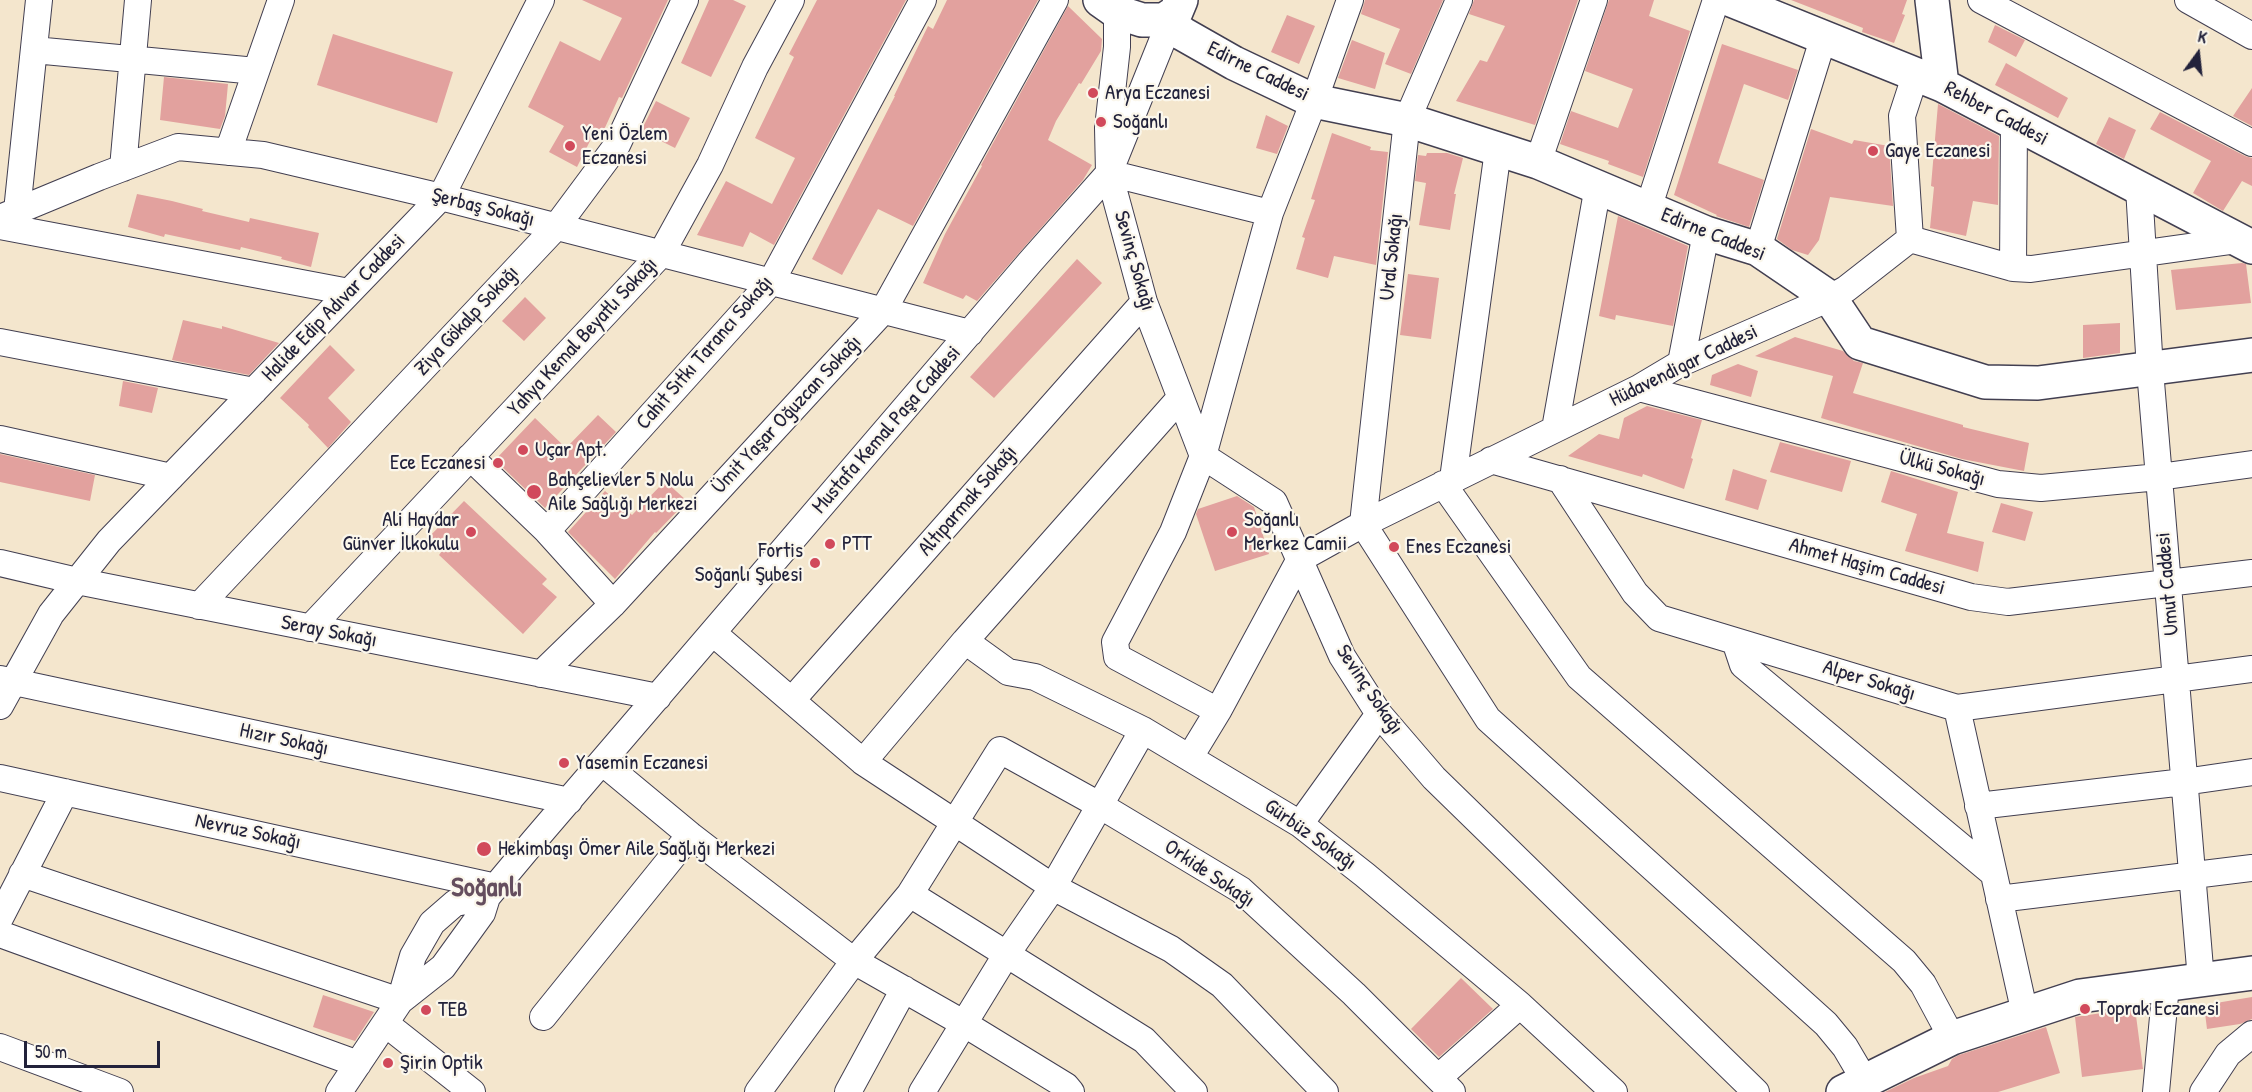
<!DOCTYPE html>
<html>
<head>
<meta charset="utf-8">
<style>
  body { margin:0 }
  #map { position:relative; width:2252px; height:1092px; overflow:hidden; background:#f4e6cd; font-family:"Patrick Hand",sans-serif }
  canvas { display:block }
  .north { position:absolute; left:2168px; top:24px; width:60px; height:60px; -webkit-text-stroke:4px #fbf7ec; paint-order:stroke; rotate:15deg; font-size:16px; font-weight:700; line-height:24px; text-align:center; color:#22223b }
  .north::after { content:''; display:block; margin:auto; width:21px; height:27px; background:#22223b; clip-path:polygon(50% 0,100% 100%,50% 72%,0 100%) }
  .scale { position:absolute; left:24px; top:1041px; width:136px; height:27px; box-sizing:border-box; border:3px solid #22223b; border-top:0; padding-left:8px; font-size:18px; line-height:21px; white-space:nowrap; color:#22223b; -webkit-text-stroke:4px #fbf7ec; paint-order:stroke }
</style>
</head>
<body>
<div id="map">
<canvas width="2252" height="1092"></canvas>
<div class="north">K</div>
<div class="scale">50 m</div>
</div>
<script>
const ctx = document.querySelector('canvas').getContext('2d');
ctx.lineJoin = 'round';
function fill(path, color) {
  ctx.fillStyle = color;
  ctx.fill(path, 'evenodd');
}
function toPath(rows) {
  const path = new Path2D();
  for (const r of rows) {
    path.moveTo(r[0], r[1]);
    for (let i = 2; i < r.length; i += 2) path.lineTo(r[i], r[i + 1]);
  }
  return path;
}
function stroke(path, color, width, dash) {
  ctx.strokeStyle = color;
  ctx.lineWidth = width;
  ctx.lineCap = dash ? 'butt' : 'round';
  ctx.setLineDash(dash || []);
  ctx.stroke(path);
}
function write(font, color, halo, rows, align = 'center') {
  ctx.font = font + ' "Patrick Hand",sans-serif';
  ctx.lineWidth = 4.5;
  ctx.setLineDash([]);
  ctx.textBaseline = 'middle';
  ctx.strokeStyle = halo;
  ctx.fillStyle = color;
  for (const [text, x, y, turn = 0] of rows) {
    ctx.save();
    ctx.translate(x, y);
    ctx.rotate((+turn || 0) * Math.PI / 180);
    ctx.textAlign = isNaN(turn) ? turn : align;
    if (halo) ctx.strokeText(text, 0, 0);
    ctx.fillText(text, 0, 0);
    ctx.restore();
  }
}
fill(toPath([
  [582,0,668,0,622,98,619,97,603,132,596,129,577,167,549,152,564,126,528,107,560,41,600,61,622,18],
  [709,0,733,0,746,6,711,77,681,63],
  [817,0,906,0,774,245,750,232,743,247,697,235,726,181,772,204,795,158,755,138,794,57,789,54],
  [947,0,1038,0,913,226,878,209,842,275,812,259,895,96,894,96,928,26,933,29],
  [1365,0,1443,0,1411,74,1385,64,1400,29,1361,14],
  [1474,0,1578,0,1535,125,1456,101,1480,60,1487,62,1505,26,1469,14],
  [1609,0,1654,0,1649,16,1690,31,1643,177,1608,164,1609,161,1560,144,1571,111,1618,128,1633,89,1585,71],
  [1791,0,1907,0,1902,14,1905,15,1894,43,1862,32,1863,28],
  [1068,6,1102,39,1101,51,1081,84,1079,83,1056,121,1048,140,1092,165,1083,180,977,301,966,295,963,299,923,283,945,234,982,166,981,165],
  [1287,15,1315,26,1299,64,1271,52],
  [1995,25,2025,40,2016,57,1988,42],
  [333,34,453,72,437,123,317,85],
  [1352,40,1385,53,1375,89,1338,78],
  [1722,44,1798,70,1788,100,1744,84,1718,163,1764,180,1749,227,1716,216,1717,215,1674,195],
  [2006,63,2068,98,2058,118,1995,85],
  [164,77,228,84,225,116,220,129,160,120],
  [2252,88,2252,126,2233,116],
  [656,101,690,118,675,148,641,131],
  [1938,104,1999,136,1998,205,1973,201,1966,236,1930,228,1934,187,1931,186],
  [2160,112,2245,156,2252,158,2252,186,2242,181,2223,211,2193,193,2211,161,2150,129],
  [1266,115,1288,126,1277,154,1256,148],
  [2109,117,2136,130,2124,159,2096,144],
  [1811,129,1852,144,1854,140,1889,146,1893,206,1830,197,1819,240,1808,255,1792,250,1777,239],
  [1332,133,1371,147,1370,150,1388,152,1376,265,1334,256,1328,278,1296,269,1305,238,1302,237,1315,200,1311,199],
  [1427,153,1447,153,1463,158,1454,194,1456,194,1450,230,1419,225,1426,183,1415,181,1418,155,1426,156],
  [137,194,172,201,203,209,202,211,249,222,250,218,319,233,311,267,281,259,282,257,241,247,240,250,165,234,164,237,128,227],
  [1618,216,1688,246,1673,326,1616,315,1615,320,1599,316],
  [1077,259,1102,283,994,398,970,377],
  [2242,263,2246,264,2251,303,2176,310,2171,270],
  [1408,274,1439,278,1431,339,1400,335],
  [525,297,546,318,524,341,502,321],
  [183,320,222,329,222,326,279,343,249,375,172,360],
  [2120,323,2120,353,2083,358,2083,325],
  [1795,337,1843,351,1854,361,1863,363,1853,393,1963,425,1963,427,2029,443,2024,471,1962,459,1821,418,1833,376,1755,356],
  [330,345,355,370,328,398,351,422,328,448,308,427,309,425,280,398],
  [1738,364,1758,371,1751,397,1710,385,1712,375],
  [123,381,158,388,152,413,119,406],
  [1647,406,1702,420,1691,458,1693,459,1684,489,1643,474,1642,477,1568,456,1599,434,1619,439,1624,418],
  [598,415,616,432,545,508,495,460,535,418,566,448],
  [1780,442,1851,461,1842,492,1770,472],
  [0,454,95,475,90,501,0,482],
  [1733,469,1767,480,1758,510,1725,500],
  [1891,471,1958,492,1947,533,1984,542,1978,572,1905,551,1917,514,1881,502],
  [665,481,687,501,656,533,655,532,615,579,568,532,605,491,632,515],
  [1237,496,1254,507,1269,554,1215,571,1196,514,1198,509],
  [464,501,547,579,542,584,557,597,523,634,439,555,442,551,428,538],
  [2001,503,2033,512,2025,541,1992,532],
  [1461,978,1493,1009,1439,1057,1411,1029],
  [323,995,374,1012,355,1041,313,1027],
  [2252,997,2252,1019,2240,1024,2207,1029,2204,1005],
  [2135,1008,2143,1069,2082,1077,2075,1017],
  [2046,1027,2060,1073,1998,1092,1885,1092,1914,1078,1948,1066,1952,1059,1959,1055]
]), '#e2a19e');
const minor = toPath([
  [1459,0,1407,120,1363,524,1488,719,1826,1024,1845,1047,1865,1081],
  [1981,0,2252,143],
  [2188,0,2252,36],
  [1117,12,1117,47,1108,128,1109,173,1144,302,1203,456,1274,502,1342,656,1379,714,1434,778,1756,1092],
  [34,50,256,71],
  [228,152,281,0],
  [1538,162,1594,0],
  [123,168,138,0],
  [1109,173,1270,213],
  [2139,188,2150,370,2201,980],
  [1648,209,1716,0],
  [17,211,39,0],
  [0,218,99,177,178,147,263,155,441,197,970,333],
  [0,226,349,292],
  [1910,239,2013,268,2031,269,2238,240],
  [1758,249,1823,39],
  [2013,268,2014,123],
  [0,342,254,391],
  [1681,363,1706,233],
  [1639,388,1998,484,2041,488,2159,477,2252,464],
  [1555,429,1598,186],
  [0,439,171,477],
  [470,457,547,531,613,604],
  [1491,460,1971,597,2008,602,2252,573],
  [1453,479,1498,150],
  [1560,479,1635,593,1659,618,1957,708,2252,669],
  [1443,484,1579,677,1904,961,1923,984,1952,1038],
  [547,531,771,282,923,0],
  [1300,559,1363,524,1639,388,1681,363,1830,298,1846,289,1910,239,1902,116,1916,73],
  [0,563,77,581,658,697],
  [199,606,556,227,617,145,685,0],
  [310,628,661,254,710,165,755,67,791,0],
  [713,633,863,762,1053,887,1171,949,1222,985,1325,1092],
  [965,641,1008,672,1035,677,1143,730,1300,824,1365,875,1520,1005,1614,1092],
  [1735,641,1743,665,1994,874],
  [541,674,613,604,883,311,1055,0],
  [0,679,569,801],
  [792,700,1144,302],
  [0,706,51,614,109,541,441,197,541,0],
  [1957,708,2025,1014],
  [1218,711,1117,657,1115,642,1173,532,1203,456,1270,213,1314,101,1350,0],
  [1190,757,1218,711,1300,559],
  [602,762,690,835,854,961,963,1023,1066,1086,1071,1092],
  [863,762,965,641,1180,398],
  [0,778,496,887],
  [1978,806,2184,782,2252,772],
  [1300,824,1379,714],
  [22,874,400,1001],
  [910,894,1144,1040,1194,1092],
  [1999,899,2252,868],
  [0,918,65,792],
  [0,934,358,1064],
  [400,1001,443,967,482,913,487,897,533,842,1031,261,1109,173,1169,24,1176,12],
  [543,1017,690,835],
  [386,1024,472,1092],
  [0,1047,120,1092],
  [1438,1078,1520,1005],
  [339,1092,400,1001,413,956,432,923,455,903,487,897],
  [758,1092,854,961,910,894,1000,750,1101,806,1241,890,1354,994,1452,1092],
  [848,1092,904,989],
  [922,1092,1006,955,1053,887,1143,730],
  [2156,1092,2166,985],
  [2203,1092,2228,1054,2252,1034]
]);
const major = toPath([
  [1100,0,1117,12,1142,20,1164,20,1176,12,1181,0],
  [1731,0,1942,85,2252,247],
  [1932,0,1942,85],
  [1169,24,1183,34,1234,63,1314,101,1407,120,1538,162,1706,233,1758,249,1830,298,1860,343,1985,382,2038,383,2252,355],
  [1843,1092,1952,1038,2080,996,2252,973]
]);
stroke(minor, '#423f51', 28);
stroke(major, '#423f51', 36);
stroke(minor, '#fff', 26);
stroke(major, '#fff', 33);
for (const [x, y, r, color] of [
  [1093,93,6,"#d1495b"],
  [1101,122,6,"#d1495b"],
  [570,146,6,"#d1495b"],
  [1873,151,6,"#d1495b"],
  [523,450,6,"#d1495b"],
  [498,463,6,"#d1495b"],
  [534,492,8,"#d1495b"],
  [471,532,6,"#d1495b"],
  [1232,532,6,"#d1495b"],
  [830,544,6,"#d1495b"],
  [1394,547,6,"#d1495b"],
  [815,563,6,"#d1495b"],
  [564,763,6,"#d1495b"],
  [484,849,8,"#d1495b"],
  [2085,1009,6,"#d1495b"],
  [426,1010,6,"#d1495b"],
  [388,1063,6,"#d1495b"]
]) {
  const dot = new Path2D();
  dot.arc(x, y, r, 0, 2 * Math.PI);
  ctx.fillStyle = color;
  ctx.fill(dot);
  stroke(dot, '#fbf7ec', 2);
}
write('21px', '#22223b', '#fbf7ec', [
  ["Edirne Caddesi",1258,72,26],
  ["Rehber Caddesi",1996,114,28],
  ["Şerbaş Sokağı",483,208,14],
  ["Edirne Caddesi",1713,235,22],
  ["Ural Sokağı",1392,257,-84],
  ["Sevinç Sokağı",1134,261,74],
  ["Halide Edip Adıvar Caddesi",334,308,-46],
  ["Ziya Gökalp Sokağı",467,321,-47],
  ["Yahya Kemal Beyatlı Sokağı",583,337,-47],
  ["Cahit Sıtkı Tarancı Sokağı",705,353,-49],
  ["Hüdavendigar Caddesi",1684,366,-26],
  ["Ümit Yaşar Oğuzcan Sokağı",787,415,-47],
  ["Mustafa Kemal Paşa Caddesi",887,430,-49],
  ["Ülkü Sokağı",1942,469,15],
  ["Altıparmak Sokağı",968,501,-49],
  ["Ahmet Haşim Caddesi",1867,567,16],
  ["Umut Caddesi",2168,584,-95],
  ["Seray Sokağı",329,632,11],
  ["Alper Sokağı",1869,681,17],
  ["Sevinç Sokağı",1369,690,56],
  ["Hızır Sokağı",284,740,12],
  ["Nevruz Sokağı",248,832,12],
  ["Gürbüz Sokağı",1310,835,35],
  ["Orkide Sokağı",1209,874,34]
]);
write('21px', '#22223b', '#fbf7ec', [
  ["Arya Eczanesi",1105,93],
  ["Soğanlı",1113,122],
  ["Yeni Özlem",582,134],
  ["Eczanesi",582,158],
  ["Gaye Eczanesi",1885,151],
  ["Uçar Apt.",535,450],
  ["Ece Eczanesi",486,463,"right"],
  ["Bahçelievler 5 Nolu",548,480],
  ["Aile Sağlığı Merkezi",548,504],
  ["Ali Haydar",459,520,"right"],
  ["Günver İlkokulu",459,544,"right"],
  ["Soğanlı",1244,520],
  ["Merkez Camii",1244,544],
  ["PTT",842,544],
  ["Enes Eczanesi",1406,547],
  ["Fortis",803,551,"right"],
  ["Soğanlı Şubesi",803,575,"right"],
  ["Yasemin Eczanesi",576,763],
  ["Hekimbaşı Ömer Aile Sağlığı Merkezi",498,849],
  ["Toprak Eczanesi",2097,1009],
  ["TEB",438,1010],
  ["Şirin Optik",400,1063]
], 'left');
write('bold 27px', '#654e5e', '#fbf7ec', [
  ["Soğanlı",487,889]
]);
</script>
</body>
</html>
